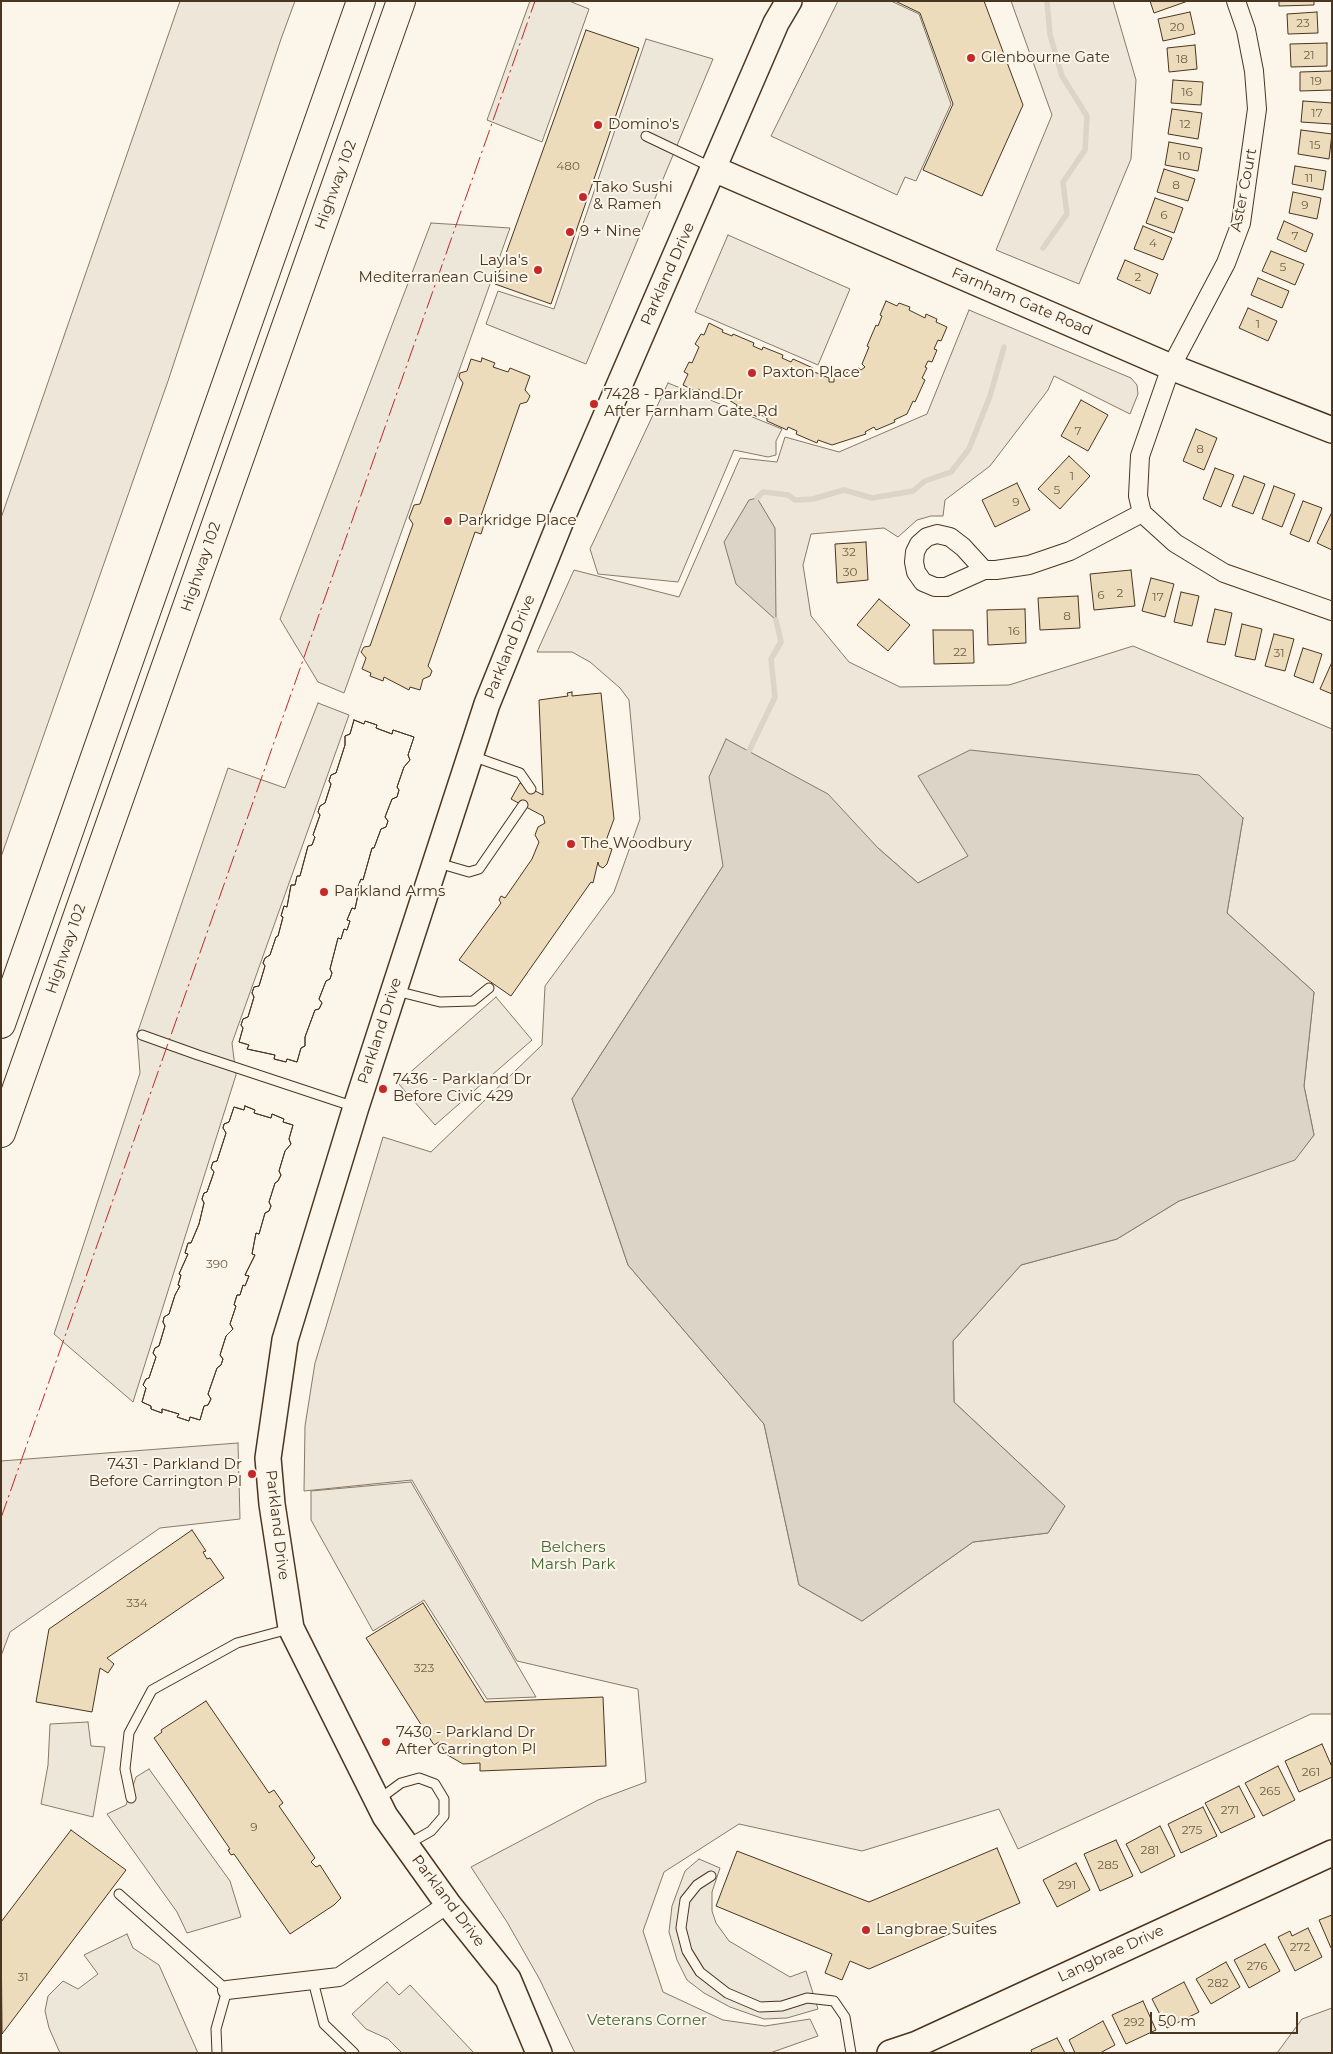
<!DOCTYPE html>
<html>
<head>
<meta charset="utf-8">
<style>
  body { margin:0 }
  #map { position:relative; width:1333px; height:2054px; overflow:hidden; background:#fbf6e9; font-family:Montserrat,sans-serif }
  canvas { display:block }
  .frame { position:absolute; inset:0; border:2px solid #4a3520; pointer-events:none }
  .scale { position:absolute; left:1150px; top:2012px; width:148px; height:22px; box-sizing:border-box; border:2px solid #4a3520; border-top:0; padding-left:6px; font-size:15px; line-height:18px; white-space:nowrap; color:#4a3520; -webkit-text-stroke:4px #fbf6e9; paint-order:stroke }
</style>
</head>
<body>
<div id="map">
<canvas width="1333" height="2054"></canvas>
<div class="frame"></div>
<div class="scale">50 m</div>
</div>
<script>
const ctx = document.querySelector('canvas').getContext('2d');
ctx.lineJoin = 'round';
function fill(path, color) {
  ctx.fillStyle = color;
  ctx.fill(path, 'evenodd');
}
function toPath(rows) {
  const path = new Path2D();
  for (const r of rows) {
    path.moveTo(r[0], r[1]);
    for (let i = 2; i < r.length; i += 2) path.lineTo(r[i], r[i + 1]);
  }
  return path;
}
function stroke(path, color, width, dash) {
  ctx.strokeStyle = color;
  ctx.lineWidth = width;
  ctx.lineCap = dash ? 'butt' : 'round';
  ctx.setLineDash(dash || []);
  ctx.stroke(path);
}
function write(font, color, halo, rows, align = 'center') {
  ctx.font = font + ' Montserrat,sans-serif';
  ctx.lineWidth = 4;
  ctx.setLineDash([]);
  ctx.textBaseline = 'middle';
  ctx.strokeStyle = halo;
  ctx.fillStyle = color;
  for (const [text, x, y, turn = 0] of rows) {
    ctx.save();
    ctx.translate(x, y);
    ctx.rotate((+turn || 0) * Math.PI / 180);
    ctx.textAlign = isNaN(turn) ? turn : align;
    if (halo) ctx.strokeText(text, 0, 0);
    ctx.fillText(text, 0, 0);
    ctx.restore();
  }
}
const green = toPath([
  [180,1,295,1,281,39,168,381,1,857,1,518,180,1],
  [1011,1,1113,1,1136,80,1131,159,1079,284,996,250,1052,115,1011,1],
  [969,310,1131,378,1137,385,1138,394,1130,414,1054,376,1048,390,990,466,945,500,943,516,931,516,917,520,898,537,884,528,811,534,803,565,811,616,849,662,900,687,1009,685,1133,646,1332,729,1332,1714,1311,1714,1018,1849,999,1809,862,1851,739,1824,664,1872,643,1931,663,1992,723,2020,765,2026,810,2019,818,2036,770,2053,575,2053,540,1980,507,1922,471,1867,598,1800,646,1782,638,1689,517,1661,412,1480,304,1491,305,1426,315,1363,383,1137,431,1152,542,1045,545,986,614,892,640,819,629,700,620,688,590,662,572,652,537,652,574,570,679,597,740,458,777,462,785,437,839,452,927,414,969,310],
  [1243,818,1227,913,1314,992,1304,1086,1314,1135,1295,1159,1179,1201,1117,1239,1021,1265,953,1341,954,1402,1065,1506,1048,1533,973,1542,862,1621,799,1585,764,1424,628,1265,572,1099,723,866,878,848,918,883,968,857,1243,818],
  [238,1443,240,1519,160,1528,10,1632,1,1656,1,1461,238,1443],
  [1332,2008,1332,2053,1277,2053,1302,2019,1332,2008]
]);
fill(green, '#ede6d9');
stroke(green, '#887966', 1);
const parking = toPath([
  [530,1,569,1,589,9,542,142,487,120,530,1],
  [838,1,891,1,919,14,951,104,916,181,905,177,897,195,771,136,838,1],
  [646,39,713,59,586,364,486,324,498,291,554,309,646,39],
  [431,223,510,228,344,693,318,682,280,619,431,223],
  [728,235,850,289,818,365,695,312,728,235],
  [668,383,782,429,776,441,776,455,768,457,734,450,678,582,598,574,590,549,668,383],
  [318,703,349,715,232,1043,236,1075,133,1402,54,1334,140,1073,137,1034,228,768,285,788,318,703],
  [496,997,532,1040,435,1125,398,1083,496,997],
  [411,1482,536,1697,487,1699,424,1600,373,1631,311,1520,311,1491,411,1482],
  [88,1722,91,1746,105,1747,93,1817,41,1804,48,1765,50,1724,88,1722],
  [149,1769,230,1881,241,1917,187,1933,177,1912,107,1814,126,1805,136,1777,149,1769],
  [699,1859,720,1868,712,1892,712,1911,716,1923,729,1941,790,1977,806,1971,818,2009,787,2018,764,2019,730,2007,704,1993,687,1980,677,1960,669,1932,672,1906,685,1871,699,1859],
  [127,1934,133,1948,159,1965,198,2053,60,2053,49,2028,45,2011,48,1996,63,1981,78,1989,98,1974,84,1955,127,1934],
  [387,1982,399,1995,410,1985,474,2053,402,2053,388,2039,366,2029,352,2014,387,1982]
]);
fill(parking, '#ede7d9');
stroke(parking, '#887966', 1);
const water = toPath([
  [757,498,775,528,776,620,736,584,724,542,749,500,757,498],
  [726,739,828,794,878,848,918,883,968,856,918,776,970,750,1199,775,1243,818,1227,913,1314,992,1304,1086,1314,1135,1295,1160,1179,1201,1117,1239,1021,1265,953,1341,954,1402,1065,1506,1048,1533,973,1542,862,1621,799,1585,764,1424,628,1265,572,1099,723,866,709,777,726,739]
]);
fill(water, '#dcd4c6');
stroke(water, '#887966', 1);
stroke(toPath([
  [1043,248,1067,214,1063,182,1085,150,1087,116,1062,76,1050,35,1047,1],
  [757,498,763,492,788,495,795,500,813,499,844,490,872,498,913,491,925,481,951,472,969,449,990,396,1004,347],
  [749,751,775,697,771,659,781,642,776,620]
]), '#dcd4c6', 5.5);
const building = toPath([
  [895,1,984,1,1023,105,982,196,923,170,953,104,920,13,895,1],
  [1150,1,1188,1,1154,13,1150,1],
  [1279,1,1314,1,1314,5,1279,6,1279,1],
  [1190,12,1195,34,1163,41,1158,19,1190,12],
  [1317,12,1318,33,1288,34,1287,14,1317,12],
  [586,30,639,48,551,304,495,284,586,30],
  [1327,43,1327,66,1291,67,1290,44,1327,43],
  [1195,45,1197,69,1169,72,1167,48,1195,45],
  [1332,71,1332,90,1300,91,1300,72,1332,71],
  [1173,80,1203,82,1201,105,1171,103,1173,80],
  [1303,101,1332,103,1332,124,1301,122,1303,101],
  [1172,109,1202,113,1198,139,1168,134,1172,109],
  [1301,130,1332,134,1329,159,1298,154,1301,130],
  [1169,142,1202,148,1198,171,1165,165,1169,142],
  [1295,166,1326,171,1323,190,1292,184,1295,166],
  [1164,169,1195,179,1188,201,1157,192,1164,169],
  [1293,192,1321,198,1317,219,1289,213,1293,192],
  [1155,198,1183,208,1174,233,1146,223,1155,198],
  [1284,221,1313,234,1306,252,1277,239,1284,221],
  [1143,226,1172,238,1163,260,1134,249,1143,226],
  [1271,251,1304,264,1295,285,1262,271,1271,251],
  [1125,260,1158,274,1150,294,1117,279,1125,260],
  [1258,278,1289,291,1282,308,1251,295,1258,278],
  [886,301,897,306,899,303,910,307,909,310,925,318,926,314,937,319,936,322,947,327,941,341,938,340,934,349,937,350,932,362,928,361,925,367,927,368,922,378,925,380,915,402,913,401,907,414,894,420,895,422,876,430,874,427,865,432,866,434,832,445,818,440,817,443,796,434,797,431,788,427,787,430,767,421,767,418,759,414,758,417,736,408,737,405,727,399,720,397,719,400,698,389,697,392,683,385,688,374,684,372,689,362,692,363,699,347,695,344,701,334,704,335,709,323,723,330,722,332,732,336,733,334,754,343,753,346,762,350,763,347,783,355,782,358,791,362,793,359,813,368,812,371,829,378,829,382,834,382,834,378,859,368,861,370,865,367,862,364,869,347,867,346,876,325,878,326,882,316,880,315,886,301],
  [1248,308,1277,321,1268,341,1239,328,1248,308],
  [482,358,495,363,493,367,508,372,510,368,530,376,525,390,530,396,527,402,520,404,481,516,486,518,481,534,475,532,428,666,432,671,430,676,423,679,420,690,410,687,409,690,384,677,383,681,370,676,371,673,362,669,366,658,361,652,364,647,370,646,413,524,409,518,414,505,420,504,463,383,459,377,460,373,467,371,471,359,481,362,482,358],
  [1081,400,1108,415,1088,451,1061,436,1081,400],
  [1196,429,1217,438,1204,470,1183,461,1196,429],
  [1069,456,1090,476,1060,509,1038,489,1069,456],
  [1215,468,1234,475,1221,507,1203,499,1215,468],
  [1244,476,1265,484,1253,514,1232,506,1244,476],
  [1017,483,1030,510,995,527,982,500,1017,483],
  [1274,486,1295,494,1282,527,1262,519,1274,486],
  [1303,501,1322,508,1309,542,1290,534,1303,501],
  [1332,512,1332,550,1317,543,1332,512],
  [866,542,868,580,837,583,835,544,866,542],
  [1131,570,1135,606,1094,610,1090,574,1131,570],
  [1151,578,1174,584,1165,617,1142,611,1151,578],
  [1181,592,1199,596,1192,626,1174,622,1181,592],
  [1078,596,1080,628,1040,630,1038,598,1078,596],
  [879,599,910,625,888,651,857,625,879,599],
  [1025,609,1026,643,988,645,987,610,1025,609],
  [1215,609,1232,613,1225,645,1207,642,1215,609],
  [1242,624,1262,629,1255,660,1235,656,1242,624],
  [933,630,973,630,974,663,934,664,933,630],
  [1274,634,1294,639,1285,671,1265,666,1274,634],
  [1303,648,1322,654,1313,683,1294,676,1303,648],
  [1332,662,1332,694,1320,689,1332,662],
  [572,692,572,696,601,693,614,819,604,846,612,849,607,864,603,868,599,866,598,862,593,883,591,882,511,996,459,960,501,903,499,900,501,896,505,898,532,859,539,842,535,835,538,827,545,823,543,816,511,799,520,783,543,795,539,700,568,696,567,693,572,692],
  [354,720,364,724,365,721,377,725,376,728,392,734,393,730,414,737,408,755,410,760,404,767,397,787,399,790,397,797,392,799,385,817,388,821,386,827,381,829,374,848,372,848,363,880,361,879,357,889,359,890,355,909,352,908,347,920,350,921,347,930,344,929,341,939,338,938,330,969,332,973,330,979,326,981,319,999,322,1003,319,1009,315,1010,305,1037,305,1046,301,1048,297,1062,287,1059,286,1062,274,1059,275,1055,247,1049,249,1045,239,1042,243,1028,241,1025,243,1019,248,1017,254,997,252,993,254,987,259,986,265,966,263,963,265,958,270,955,276,937,278,936,283,917,281,916,284,906,287,907,291,885,295,885,297,876,300,876,308,846,312,845,315,837,313,835,320,815,318,812,320,806,325,803,331,784,329,781,331,775,336,773,345,745,345,736,350,734,354,720],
  [354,720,364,724,365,721,377,725,376,728,392,734,393,730,414,737,408,755,410,760,404,767,397,787,399,790,397,797,392,799,385,817,388,821,386,827,381,829,374,848,372,848,363,880,361,879,357,889,359,890,355,909,352,908,347,920,350,921,347,930,344,929,341,939,338,938,330,969,332,973,330,979,326,981,319,999,322,1003,319,1009,315,1010,305,1037,305,1046,301,1048,297,1062,287,1059,286,1062,274,1059,275,1055,247,1049,249,1045,239,1042,243,1028,241,1025,243,1019,248,1017,254,997,252,993,254,987,259,986,265,966,263,963,265,958,270,955,276,937,278,936,283,917,281,916,284,906,287,907,291,885,295,885,297,876,300,876,308,846,312,845,315,837,313,835,320,815,318,812,320,806,325,803,331,784,329,781,331,775,336,773,345,745,345,736,350,734,354,720],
  [245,1106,255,1110,254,1113,271,1118,272,1114,284,1119,283,1122,293,1125,289,1139,291,1144,285,1151,279,1171,281,1175,278,1181,275,1183,269,1202,271,1206,269,1211,265,1213,259,1234,256,1233,252,1254,255,1255,245,1275,249,1276,245,1286,243,1285,240,1295,237,1295,234,1305,236,1306,230,1324,233,1329,226,1336,220,1355,223,1359,221,1365,217,1368,208,1394,211,1399,208,1405,204,1406,200,1420,190,1417,189,1421,177,1417,179,1414,162,1409,162,1413,151,1409,151,1406,142,1402,146,1388,143,1385,146,1379,149,1378,156,1357,153,1353,155,1348,159,1346,165,1326,163,1322,164,1317,169,1314,175,1295,180,1286,178,1285,181,1275,179,1274,188,1254,185,1253,188,1243,191,1243,199,1224,204,1203,202,1199,204,1193,207,1192,214,1172,211,1168,213,1162,217,1161,226,1133,223,1128,224,1124,229,1122,234,1107,244,1110,245,1106],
  [245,1106,255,1110,254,1113,271,1118,272,1114,284,1119,283,1122,293,1125,289,1139,291,1144,285,1151,279,1171,281,1175,278,1181,275,1183,269,1202,271,1206,269,1211,265,1213,259,1234,256,1233,252,1254,255,1255,245,1275,249,1276,245,1286,243,1285,240,1295,237,1295,234,1305,236,1306,230,1324,233,1329,226,1336,220,1355,223,1359,221,1365,217,1368,208,1394,211,1399,208,1405,204,1406,200,1420,190,1417,189,1421,177,1417,179,1414,162,1409,162,1413,151,1409,151,1406,142,1402,146,1388,143,1385,146,1379,149,1378,156,1357,153,1353,155,1348,159,1346,165,1326,163,1322,164,1317,169,1314,175,1295,180,1286,178,1285,181,1275,179,1274,188,1254,185,1253,188,1243,191,1243,199,1224,204,1203,202,1199,204,1193,207,1192,214,1172,211,1168,213,1162,217,1161,226,1133,223,1128,224,1124,229,1122,234,1107,244,1110,245,1106],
  [192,1530,206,1551,203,1552,207,1559,210,1558,224,1578,107,1658,114,1664,108,1673,100,1668,92,1712,36,1702,49,1629,192,1530],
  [423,1603,485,1702,603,1697,606,1766,480,1771,480,1763,463,1764,446,1754,439,1742,434,1745,366,1638,423,1603],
  [206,1701,269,1793,274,1790,283,1803,279,1806,315,1858,311,1862,316,1867,320,1865,341,1898,334,1905,290,1934,234,1854,231,1855,228,1850,230,1849,154,1738,162,1732,161,1730,206,1701],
  [1322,1744,1332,1767,1332,1777,1299,1792,1285,1761,1322,1744],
  [1278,1766,1295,1800,1263,1816,1245,1783,1278,1766],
  [1239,1786,1255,1817,1221,1833,1205,1803,1239,1786],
  [1203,1807,1217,1836,1181,1853,1168,1824,1203,1807],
  [1160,1826,1175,1856,1141,1873,1126,1844,1160,1826],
  [71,1830,126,1870,2,2034,1,1922,71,1830],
  [1116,1840,1133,1876,1100,1891,1084,1854,1116,1840],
  [997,1848,1020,1903,869,1969,850,1961,842,1980,825,1973,832,1954,716,1906,737,1851,869,1902,997,1848],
  [1076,1863,1090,1890,1057,1907,1043,1880,1076,1863],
  [1332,1915,1332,1948,1331,1948,1319,1920,1332,1915],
  [1308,1928,1322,1957,1295,1971,1278,1937,1290,1931,1292,1936,1308,1928],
  [1265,1944,1280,1971,1249,1988,1234,1960,1265,1944],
  [1226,1962,1240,1987,1211,2004,1196,1979,1226,1962],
  [1184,1982,1199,2012,1167,2028,1152,1999,1184,1982],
  [1143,2001,1156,2030,1126,2044,1112,2015,1143,2001],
  [1103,2021,1115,2045,1100,2053,1075,2053,1069,2040,1103,2021],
  [1057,2038,1065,2053,1032,2053,1031,2050,1057,2038]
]);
fill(building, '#ecdcbc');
stroke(building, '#4a3520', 1);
const lane = toPath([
  [646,136,711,167],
  [472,756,520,773,531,789],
  [438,863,469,872,479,869,523,805],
  [396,991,440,1002,473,1001,489,988],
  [142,1035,198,1055,355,1107],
  [131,1798,125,1769,129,1733,152,1690,237,1643,289,1629],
  [378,1800,401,1783,419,1778,435,1784,444,1799,444,1816,431,1831,408,1844],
  [711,1876,697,1885,685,1900,681,1928,687,1951,700,1972,727,1993,760,2007,782,2006,807,1998,834,2001,845,2017,851,2053],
  [119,1894,227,1990,216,2029,217,2053],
  [313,1981,324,2024,354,2053]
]);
const street = toPath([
  [1236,1,1246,30,1254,71,1257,109,1241,223,1226,263,1171,367,1140,456,1138,496,1142,513,1175,543,1224,573,1332,611],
  [984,570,963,547,950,537,937,534,927,537,919,544,915,552,914,562,916,572,923,582,935,587,946,587,984,570,996,570,1029,565,1070,551,1142,513],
  [227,1990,339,1977,448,1904]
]);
const secondary = toPath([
  [714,169,1171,367,1332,430],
  [539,2053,508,1979,448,1904,385,1816,291,1628,272,1504,268,1458,285,1340,356,1107,487,704,564,513,776,23,789,1],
  [890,2053,917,2044,1332,1853]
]);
const highway = toPath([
  [1,1024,361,1],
  [1,1133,401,1]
]);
stroke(lane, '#4a3520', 11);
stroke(street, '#4a3520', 20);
stroke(secondary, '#4a3520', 28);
stroke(highway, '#4a3520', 30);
stroke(lane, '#fbf6e9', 9);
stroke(street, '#fbf6e9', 18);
stroke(secondary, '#fbf6e9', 25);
stroke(highway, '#fbf6e9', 28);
stroke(toPath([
  [1,1518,535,1]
]), '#c62828', 1, [18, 4, 2.5, 4]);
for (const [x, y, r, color] of [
  [971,58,5,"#c62828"],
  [598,125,5,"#c62828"],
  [583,197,5,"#c62828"],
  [570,232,5,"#c62828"],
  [538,270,5,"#c62828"],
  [752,373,5,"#c62828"],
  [594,404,5,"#c62828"],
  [448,521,5,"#c62828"],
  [571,844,5,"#c62828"],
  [324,892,5,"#c62828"],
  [383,1089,5,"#c62828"],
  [252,1474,5,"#c62828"],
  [386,1742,5,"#c62828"],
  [866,1930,5,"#c62828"]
]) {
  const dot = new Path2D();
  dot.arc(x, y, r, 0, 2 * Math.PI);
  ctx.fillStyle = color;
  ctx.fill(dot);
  stroke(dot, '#fbf6e9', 2);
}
write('12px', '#725f47', null, [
  ["23",1303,23],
  ["20",1177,27],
  ["21",1309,55],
  ["18",1182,59],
  ["19",1316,81],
  ["16",1187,92],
  ["17",1317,113],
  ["12",1185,124],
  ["15",1315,145],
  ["10",1184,156],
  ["480",568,166],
  ["11",1309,178],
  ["8",1176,185],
  ["9",1305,205],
  ["6",1164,215],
  ["7",1295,236],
  ["4",1153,243],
  ["5",1283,267],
  ["2",1138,277],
  ["1",1258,324],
  ["7",1078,431],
  ["8",1200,449],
  ["1",1072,476],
  ["5",1057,490],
  ["9",1016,502],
  ["32",849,552],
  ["30",850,572],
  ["2",1120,593],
  ["6",1101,595],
  ["17",1158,597],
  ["8",1067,616],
  ["16",1014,631],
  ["22",960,652],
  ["31",1279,653],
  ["390",217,1264],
  ["334",137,1603],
  ["323",424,1668],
  ["261",1311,1772],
  ["265",1270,1791],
  ["271",1230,1810],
  ["9",254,1827],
  ["275",1192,1830],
  ["281",1150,1850],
  ["285",1108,1865],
  ["291",1067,1885],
  ["272",1300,1947],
  ["276",1257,1966],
  ["31",23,1977],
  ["282",1218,1983],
  ["292",1134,2022]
]);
write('15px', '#4a3520', '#fbf6e9', [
  ["Glenbourne Gate",981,58],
  ["Domino's",608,125],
  ["Tako Sushi",593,188],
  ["& Ramen",593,205],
  ["9 + Nine",580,232],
  ["Layla's",528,261,"right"],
  ["Mediterranean Cuisine",528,278,"right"],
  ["Paxton Place",762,373],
  ["7428 - Parkland Dr",604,395],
  ["After Farnham Gate Rd",604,412],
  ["Parkridge Place",458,521],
  ["The Woodbury",581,844],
  ["Parkland Arms",334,892],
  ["7436 - Parkland Dr",393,1080],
  ["Before Civic 429",393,1097],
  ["7431 - Parkland Dr",242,1465,"right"],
  ["Before Carrington Pl",242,1482,"right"],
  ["7430 - Parkland Dr",396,1733],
  ["After Carrington Pl",396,1750],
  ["Langbrae Suites",876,1930]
], 'left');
write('15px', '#4a3520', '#fbf6e9', [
  ["Highway 102",336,185,-70],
  ["Aster Court",1244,190,-79],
  ["Parkland Drive",668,274,-66],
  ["Farnham Gate Road",1022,302,23],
  ["Highway 102",201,567,-71],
  ["Parkland Drive",510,647,-68],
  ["Highway 102",66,949,-71],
  ["Parkland Drive",380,1031,-72],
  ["Parkland Drive",277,1525,83],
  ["Parkland Drive",448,1901,53],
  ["Langbrae Drive",1111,1954,-25]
]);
write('15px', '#436837', '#fbf6e9', [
  ["Belchers",573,1548],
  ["Marsh Park",573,1565],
  ["Veterans Corner",647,2021]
]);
</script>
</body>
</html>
